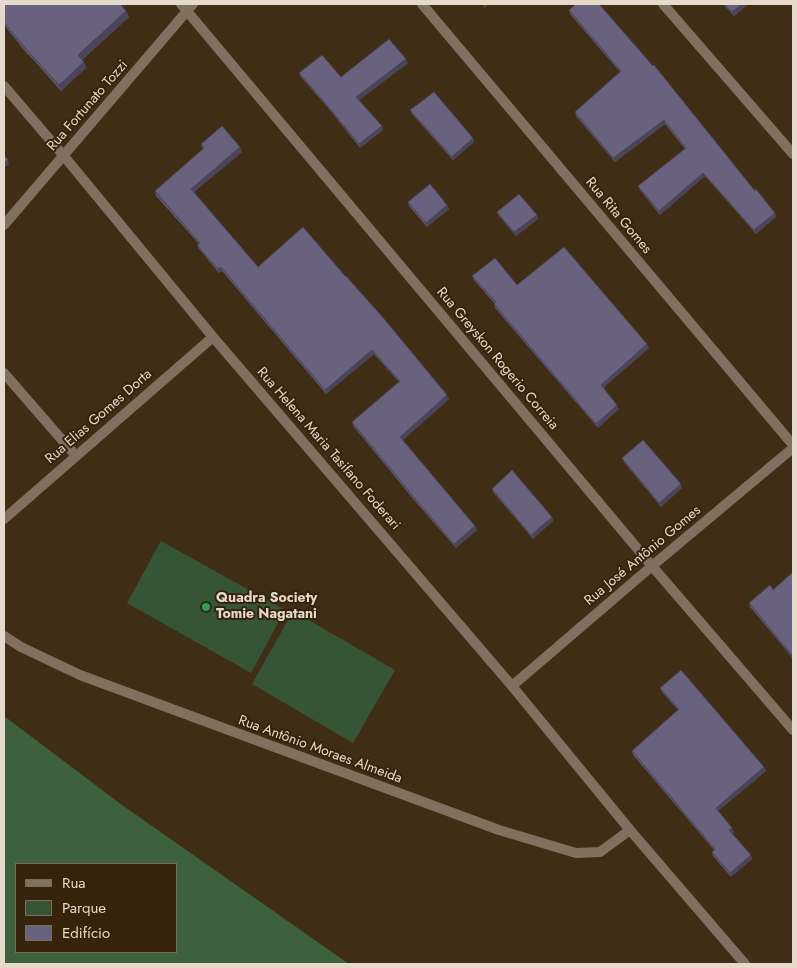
<!DOCTYPE html>
<html>
<head>
<meta charset="utf-8">
<style>
  body { margin:0 }
  #map { position:relative; width:797px; height:968px; overflow:hidden; background:#3f2e15; font-family:Jost,sans-serif }
  canvas { display:block }
  .frame { position:absolute; inset:0; border:5px solid #e4d9cb; pointer-events:none }
  .legend { position:absolute; left:15px; top:863px; width:162px; height:90px; box-sizing:border-box; background:#35240b; border:1px solid #7b6c58; margin:0; padding:6px 9px; list-style:none; font-size:15px; color:#e4d9cb }
  .legend li { display:flex; align-items:center; gap:10px; height:25px }
  .legend b { width:25px; border:1px solid #7b6c58 }
</style>
</head>
<body>
<div id="map">
<canvas width="797" height="968"></canvas>
<div class="frame"></div>
<ul class="legend">
<li><b style="height:6px;background:#7f705f"></b>Rua</li>
<li><b style="height:14px;background:#365436"></b>Parque</li>
<li><b style="height:14px;background:#69627f"></b>Edifício</li>
</ul>
</div>
<script>
const ctx = document.querySelector('canvas').getContext('2d');
ctx.lineJoin = 'round';
function fill(path, color) {
  ctx.fillStyle = color;
  ctx.fill(path, 'evenodd');
}
function toPath(rows) {
  const path = new Path2D();
  for (const r of rows) {
    path.moveTo(r[0], r[1]);
    for (let i = 2; i < r.length; i += 2) path.lineTo(r[i], r[i + 1]);
  }
  return path;
}
function stroke(path, color, width, dash) {
  ctx.strokeStyle = color;
  ctx.lineWidth = width;
  ctx.lineCap = dash ? 'butt' : 'round';
  ctx.setLineDash(dash || []);
  ctx.stroke(path);
}
function write(font, color, halo, rows, align = 'center') {
  ctx.font = font + ' Jost,sans-serif';
  ctx.lineWidth = 4;
  ctx.setLineDash([]);
  ctx.textBaseline = 'middle';
  ctx.strokeStyle = halo;
  ctx.fillStyle = color;
  for (const [text, x, y, turn = 0] of rows) {
    ctx.save();
    ctx.translate(x, y);
    ctx.rotate((+turn || 0) * Math.PI / 180);
    ctx.textAlign = isNaN(turn) ? turn : align;
    if (halo) ctx.strokeText(text, 0, 0);
    ctx.fillText(text, 0, 0);
    ctx.restore();
  }
}
fill(toPath([
  [161,541,285,610,251,673,127,603],
  [293,611,395,670,353,743,252,684]
]), '#365436');
fill(toPath([
  [4,716,122,805,349,964,4,964],
  [16,864,176,864,176,952,16,952]
]), '#3d613e');
stroke(toPath([
  [181,4,652,566,793,730],
  [422,4,793,445],
  [663,4,793,154],
  [4,86,63,155,213,337,512,686,630,830,745,964],
  [4,225,193,4],
  [4,373,76,456],
  [4,519,213,337],
  [4,636,21,647,80,675,499,830,576,853,600,852,630,830],
  [512,686,652,566,793,448]
]), '#7f705f', 10);
fill(toPath([
  [4,4,126,11,129,17,82,60,84,62,86,68,61,91,29,55,28,55,4,25],
  [723,4,748,4,734,16],
  [569,10,755,191,775,213,776,217,756,234,705,176,660,215,640,190,638,186,685,149,665,124,615,162,576,116,575,112,620,72,570,14],
  [408,63,359,100,382,126,383,130,360,148,329,109,301,77,299,73,341,77],
  [410,110,473,138,474,142,453,160,412,114],
  [201,144,240,147,242,152,194,192,258,267,449,399,403,440,475,526,477,530,456,548,414,500,354,427,352,422,399,382,374,354,326,394,222,271,219,273,199,249,197,245,199,244,156,196,155,191,203,149],
  [408,202,447,205,449,209,427,227,409,206],
  [497,212,537,215,538,219,516,236,499,216],
  [472,276,517,285,649,348,603,388,619,409,598,428,495,308,494,304,494,303,474,280],
  [622,458,682,488,661,507,624,462],
  [492,489,552,517,553,521,533,539,493,492],
  [793,572,793,661,791,656,750,607,749,603,773,590],
  [660,688,764,767,766,771,718,811,734,832,732,833,752,859,731,877,713,856,712,852,714,850,633,755,632,751,678,710,662,692]
]), '#5a546d');
fill(toPath([
  [483,4,489,4,484,8],
  [742,4,748,4,734,16,732,12],
  [126,11,129,17,80,61,78,55],
  [406,59,408,63,358,101,356,97],
  [84,62,86,68,61,91,59,85],
  [664,120,665,124,615,162,613,158],
  [382,126,383,130,360,148,359,144],
  [473,138,474,142,453,160,452,157],
  [240,147,242,152,192,193,191,189],
  [8,160,9,164,4,168,4,163],
  [703,173,705,176,660,215,659,211],
  [447,205,449,209,427,227,426,223],
  [775,213,776,217,756,234,754,230],
  [537,215,538,219,516,236,514,232],
  [221,267,222,271,219,273,218,269],
  [647,344,649,348,602,389,601,385],
  [372,350,374,354,326,394,325,390],
  [447,395,449,399,402,441,400,437],
  [617,405,619,409,598,428,596,424],
  [681,484,682,488,661,507,659,503],
  [552,517,553,521,533,539,531,535],
  [475,526,477,530,456,548,454,544],
  [764,767,766,771,717,812,716,808],
  [732,828,734,832,731,834,729,830],
  [751,855,752,859,731,877,730,873]
]), '#4a4559');
const building = toPath([
  [4,4,120,4,126,11,78,55,84,62,59,85,26,49,4,22,4,4],
  [576,4,599,4,653,66,654,65,755,191,756,189,775,213,754,230,703,173,659,211,638,186,686,148,664,120,613,158,575,112,621,71,569,10,576,4],
  [725,4,742,4,732,12,725,4],
  [389,39,406,59,356,97,382,126,359,144,327,105,299,73,322,55,341,77,389,39],
  [434,92,473,138,452,157,410,110,434,92],
  [222,126,240,147,191,189,258,267,303,227,345,276,346,276,385,320,447,395,400,437,475,526,454,544,413,496,352,422,400,381,372,350,325,390,221,267,218,269,197,245,200,243,155,191,204,148,201,144,222,126],
  [4,155,8,160,4,163,4,155],
  [430,184,447,205,426,223,408,202,430,184],
  [519,194,537,215,514,232,497,212,519,194],
  [564,247,647,344,601,385,617,405,596,424,494,304,496,302,472,276,495,258,517,285,564,247],
  [643,440,681,484,659,503,622,458,643,440],
  [512,470,552,517,531,535,492,489,512,470],
  [793,572,793,659,791,656,792,655,749,603,770,585,773,590,793,572],
  [681,670,764,767,716,808,732,828,729,830,751,855,730,873,712,852,715,849,632,751,679,709,660,688,681,670]
]);
fill(building, '#69627f');
stroke(building, '#4a4559', 1);
for (const [x, y, r, color] of [
  [206,607,5,"#2e9e5b"]
]) {
  const dot = new Path2D();
  dot.arc(x, y, r, 0, 2 * Math.PI);
  ctx.fillStyle = color;
  ctx.fill(dot);
  stroke(dot, '#35240b', 2);
}
write('14px', '#e4d9cb', '#35240b', [
  ["Rua Fortunato Tozzi",88,106,-49],
  ["Rua Rita Gomes",618,216,50],
  ["Rua Greyskon Rogerio Correia",497,359,50],
  ["Rua Elias Gomes Dorta",99,417,-41],
  ["Rua Helena Maria Tasifano Foderari",328,449,49],
  ["Rua José Antônio Gomes",643,556,-40],
  ["Rua Antônio Moraes Almeida",320,750,20]
]);
write('bold 14px', '#e4d9cb', '#35240b', [
  ["Quadra Society",216,599],
  ["Tomie Nagatani",216,615]
], 'left');
</script>
</body>
</html>
